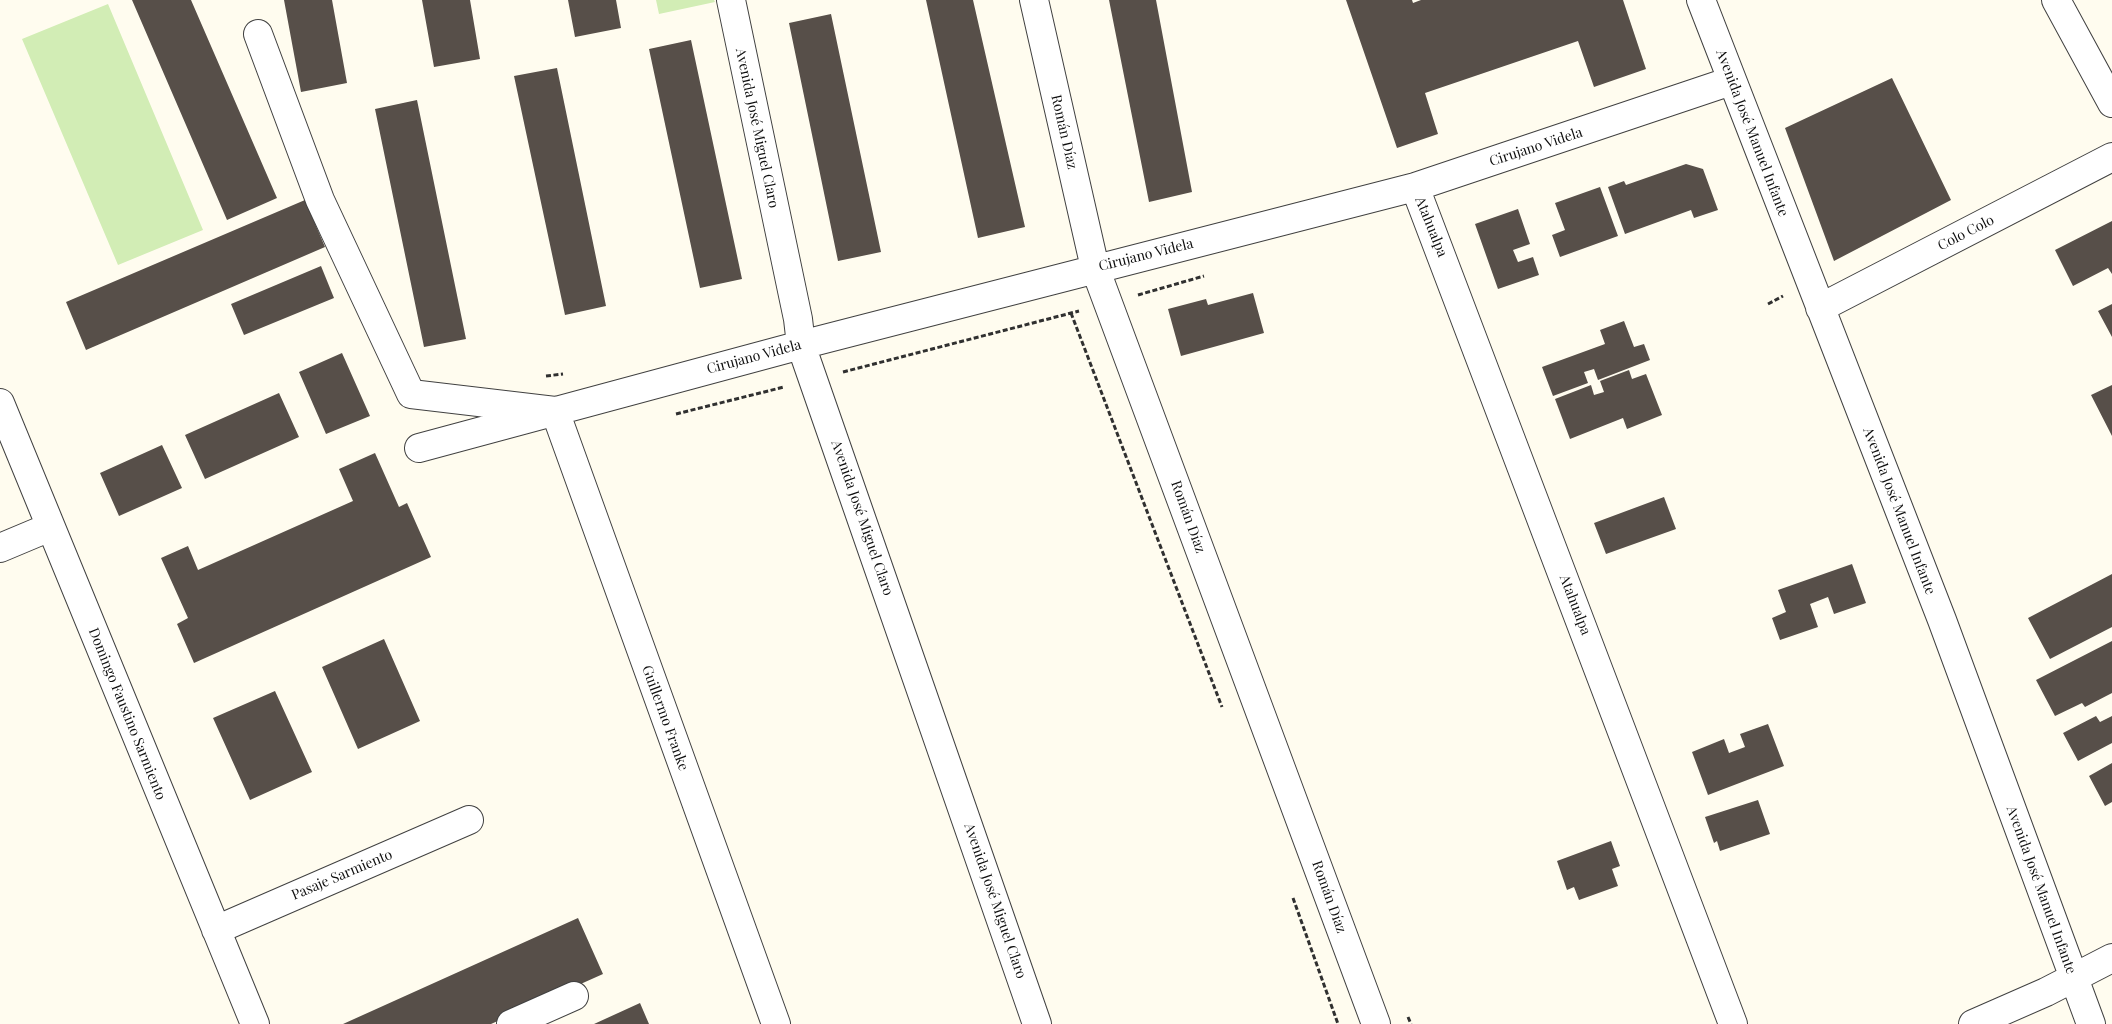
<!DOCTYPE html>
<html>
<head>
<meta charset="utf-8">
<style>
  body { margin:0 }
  canvas { display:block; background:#fffcef }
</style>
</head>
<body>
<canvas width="2112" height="1024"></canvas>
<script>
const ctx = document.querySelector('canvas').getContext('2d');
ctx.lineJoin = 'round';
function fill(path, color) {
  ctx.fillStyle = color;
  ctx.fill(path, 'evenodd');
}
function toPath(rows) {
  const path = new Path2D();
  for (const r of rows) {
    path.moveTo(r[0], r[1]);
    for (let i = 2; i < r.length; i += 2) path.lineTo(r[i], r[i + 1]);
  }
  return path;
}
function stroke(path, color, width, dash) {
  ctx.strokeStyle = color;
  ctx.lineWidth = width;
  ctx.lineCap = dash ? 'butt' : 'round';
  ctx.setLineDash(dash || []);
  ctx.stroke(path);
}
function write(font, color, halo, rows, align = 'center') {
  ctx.font = font + ' "Playfair Display",serif';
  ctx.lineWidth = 5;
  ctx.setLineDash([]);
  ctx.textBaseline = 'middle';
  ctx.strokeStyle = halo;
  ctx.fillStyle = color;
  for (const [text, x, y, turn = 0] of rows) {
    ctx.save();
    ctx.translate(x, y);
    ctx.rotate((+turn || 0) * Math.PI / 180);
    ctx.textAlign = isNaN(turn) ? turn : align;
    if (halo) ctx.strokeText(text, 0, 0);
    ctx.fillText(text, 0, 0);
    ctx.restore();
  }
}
fill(toPath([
  [656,0,714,0,715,2,659,14],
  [108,4,203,230,118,265,22,39]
]), '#d2edb5');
fill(toPath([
  [132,0,191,0,277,198,227,220],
  [284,0,332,0,347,83,301,92],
  [422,0,470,0,480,59,434,67],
  [568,0,616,0,621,28,575,37],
  [926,0,973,0,1025,227,978,238],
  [1109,0,1156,0,1192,192,1149,202],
  [1346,0,1412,0,1413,3,1421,0,1623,0,1646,69,1594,87,1578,41,1425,93,1438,134,1397,148],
  [831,14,881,252,838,261,789,23],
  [691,40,742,279,700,288,649,49],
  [557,68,606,306,565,315,514,76],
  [1892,78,1951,200,1834,261,1785,128],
  [417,100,466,339,424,347,375,109],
  [1686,164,1703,169,1718,210,1694,218,1691,210,1625,234,1608,187,1624,181,1626,185],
  [1600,187,1618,236,1560,257,1552,235,1565,230,1555,203],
  [305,200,325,247,86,350,66,302],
  [1518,209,1530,244,1513,250,1518,262,1533,257,1539,275,1498,289,1475,224],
  [2112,221,2112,274,2108,268,2073,286,2055,250],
  [321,266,334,298,244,335,231,304],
  [1253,293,1264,333,1181,356,1168,309,1206,299,1208,305],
  [2112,304,2112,337,2098,311],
  [1624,321,1634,347,1644,344,1650,360,1598,380,1594,369,1584,372,1588,383,1553,396,1542,367,1605,344,1600,330],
  [342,353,370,416,326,434,299,372],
  [1629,370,1632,379,1646,374,1662,415,1627,429,1623,418,1570,439,1555,399,1591,385,1594,395,1604,392,1600,381],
  [2112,385,2112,436,2091,395],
  [279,393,299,437,205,479,185,435],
  [162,445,182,488,119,516,100,473],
  [375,453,399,507,407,503,431,557,194,663,177,624,188,618,161,558,188,546,198,570,353,501,339,469],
  [1664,497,1676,529,1606,554,1594,523],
  [1852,564,1866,603,1834,614,1828,597,1810,604,1818,627,1780,640,1772,618,1786,612,1778,590],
  [2112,574,2112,627,2050,659,2028,618],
  [384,639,420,721,358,749,322,667],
  [2112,641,2112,693,2085,707,2082,703,2055,716,2036,680],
  [275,691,312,772,250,800,213,718],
  [2096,716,2100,722,2112,716,2112,743,2078,761,2063,733],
  [1768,724,1784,766,1708,795,1692,752,1724,739,1729,753,1745,747,1740,734],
  [2112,763,2112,802,2105,806,2089,776],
  [1758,800,1770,834,1720,851,1717,841,1714,843,1705,817],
  [1611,841,1620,866,1612,869,1618,886,1579,900,1574,887,1567,890,1557,861],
  [578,918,603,974,491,1024,343,1024],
  [640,1003,649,1024,594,1024]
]), '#574f49');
const minor = toPath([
  [731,0,798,319,801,345,1037,1024],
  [1034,0,1095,268,1376,1024],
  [1701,0,1942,620,2091,1024],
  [2056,0,2112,103],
  [258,34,320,200,411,394,555,411,776,1024],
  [1415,187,1733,1024],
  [1820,308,2112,157],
  [0,403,255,1024],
  [419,448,801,345,1415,187,1731,81],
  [0,548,50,527],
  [216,930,469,820],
  [511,1024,574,996],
  [1973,1024,2046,992,2112,958]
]);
stroke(minor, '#414141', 30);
stroke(toPath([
  [1138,295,1204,276],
  [1768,304,1783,296],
  [1071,313,1222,707],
  [843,372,1079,311],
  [546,376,563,374],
  [676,414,784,387],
  [1293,898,1338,1024],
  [1408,1017,1411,1024]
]), '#303030', 3, [5, 2.5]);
stroke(minor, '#fff', 28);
write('14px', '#0e0e0e', '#fff', [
  ["Avenida José Miguel Claro",757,128,78],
  ["Román Díaz",1064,132,77],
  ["Avenida José Manuel Infante",1752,133,69],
  ["Cirujano Videla",1536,147,-18],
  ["Atahualpa",1431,227,68],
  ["Colo Colo",1966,233,-27],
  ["Cirujano Videla",1146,255,-14],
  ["Cirujano Videla",754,357,-15],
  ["Avenida José Manuel Infante",1899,511,69],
  ["Román Díaz",1188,517,70],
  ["Avenida José Miguel Claro",862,518,71],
  ["Atahualpa",1575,605,69],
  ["Domingo Faustino Sarmiento",127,714,68],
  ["Guillermo Franke",665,718,70],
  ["Pasaje Sarmiento",342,875,-23],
  ["Avenida José Manuel Infante",2041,890,70],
  ["Román Díaz",1329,897,70],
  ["Avenida José Miguel Claro",995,901,71]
]);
</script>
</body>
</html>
